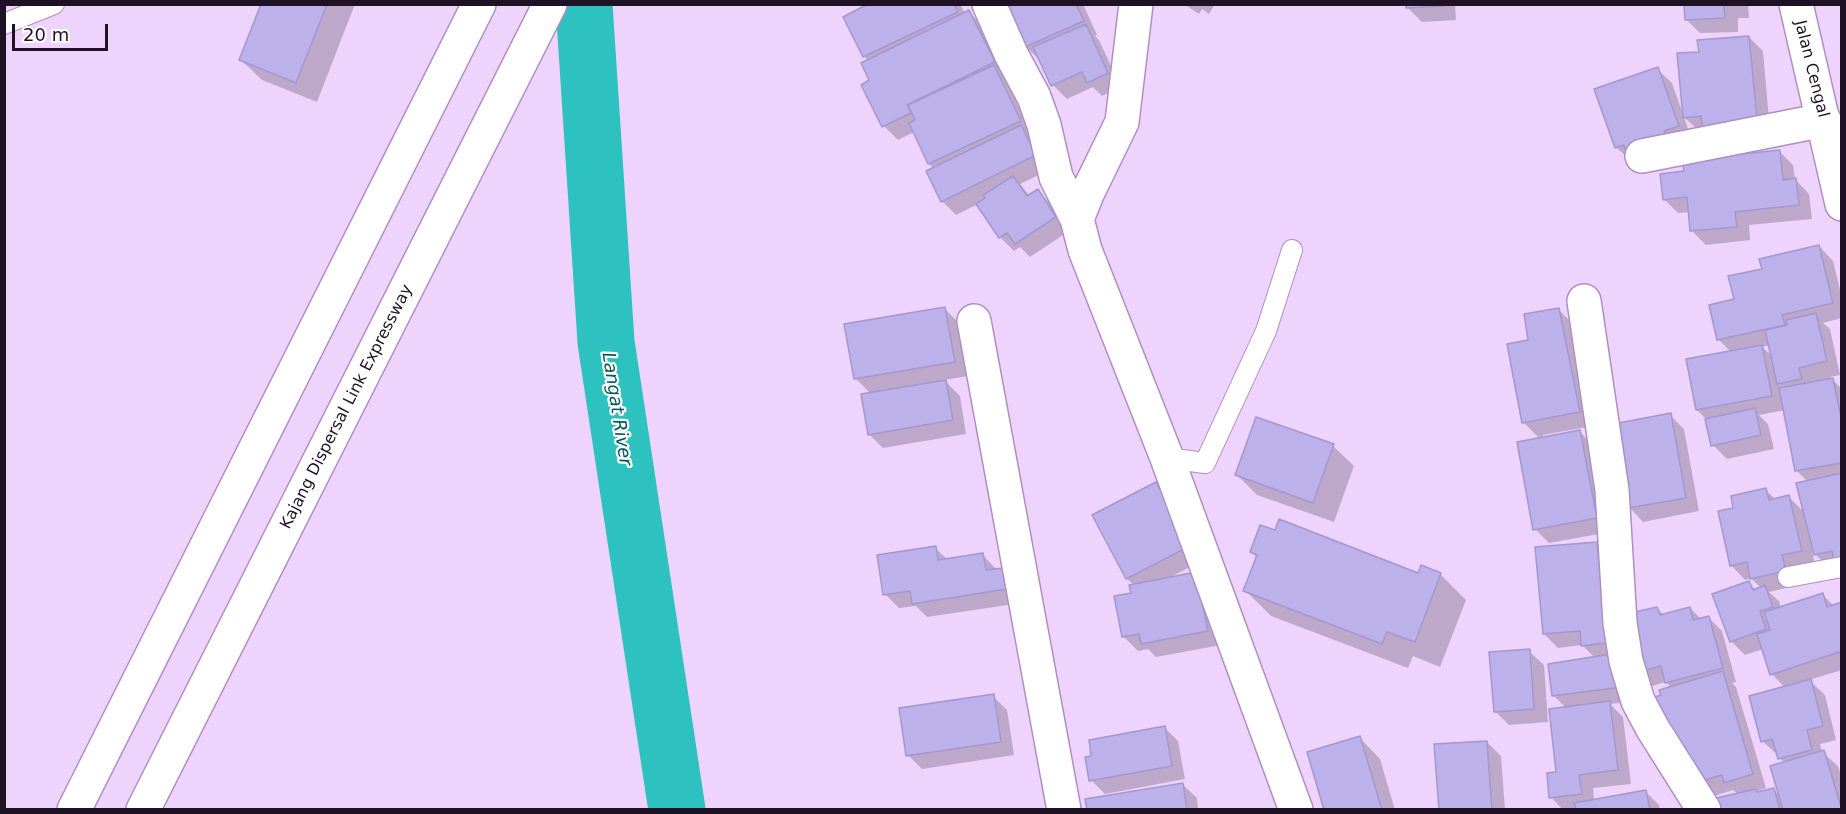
<!DOCTYPE html>
<html>
<head>
<meta charset="utf-8">
<style>
  body { margin:0 }
  #map { position:relative; width:1846px; height:814px; overflow:hidden; background:#eed3fd; font-family:"DejaVu Sans",sans-serif }
  canvas { display:block }
  .frame { position:absolute; inset:0; border:6px solid #1f1225; pointer-events:none }
  .scale { position:absolute; left:12px; top:24px; width:96px; height:27px; box-sizing:border-box; border:3px solid #1f1225; border-top:0; padding-left:8px; font-size:18px; line-height:21px; white-space:nowrap; color:#1f1225; -webkit-text-stroke:4px #fff; paint-order:stroke }
</style>
</head>
<body>
<div id="map">
<canvas width="1846" height="814"></canvas>
<div class="frame"></div>
<div class="scale">20 m</div>
</div>
<script>
const ctx = document.querySelector('canvas').getContext('2d');
ctx.lineJoin = 'round';
function fill(path, color) {
  ctx.fillStyle = color;
  ctx.fill(path, 'evenodd');
}
function toPath(rows) {
  const path = new Path2D();
  for (const r of rows) {
    path.moveTo(r[0], r[1]);
    for (let i = 2; i < r.length; i += 2) path.lineTo(r[i], r[i + 1]);
  }
  return path;
}
function stroke(path, color, width, dash) {
  ctx.strokeStyle = color;
  ctx.lineWidth = width;
  ctx.lineCap = dash ? 'butt' : 'round';
  ctx.setLineDash(dash || []);
  ctx.stroke(path);
}
function write(font, color, halo, rows, align = 'center') {
  ctx.font = font + ' "DejaVu Sans",sans-serif';
  ctx.lineWidth = 4.5;
  ctx.setLineDash([]);
  ctx.textBaseline = 'middle';
  ctx.strokeStyle = halo;
  ctx.fillStyle = color;
  for (const [text, x, y, turn = 0] of rows) {
    ctx.save();
    ctx.translate(x, y);
    ctx.rotate((+turn || 0) * Math.PI / 180);
    ctx.textAlign = isNaN(turn) ? turn : align;
    if (halo) ctx.strokeText(text, 0, 0);
    ctx.fillText(text, 0, 0);
    ctx.restore();
  }
}
fill(toPath([
  [263,4,355,4,317,102,262,80,241,60],
  [872,4,960,4,965,14,969,12,983,26,1008,77,1005,78,1049,170,1020,184,1030,196,1038,191,1052,205,1069,231,1030,257,1020,247,1014,251,1000,237,978,204,956,215,942,201,934,169,929,164,914,132,898,140,884,126,871,81,868,61,864,56],
  [998,4,1083,4,1097,35,1095,36,1099,40,1121,87,1102,96,1093,87,1067,99,1053,85,1041,61,1026,47,1012,15],
  [1184,4,1215,4,1209,14,1202,9,1199,14],
  [1407,4,1455,4,1456,20,1422,22,1407,7],
  [1686,4,1748,4,1749,18,1738,18,1738,32,1700,33,1686,19],
  [1749,37,1763,51,1771,142,1699,131,1683,116,1700,53],
  [1657,69,1672,83,1692,140,1631,161,1616,147],
  [1779,151,1793,165,1795,179,1809,194,1812,219,1749,225,1750,240,1706,245,1692,231,1690,212,1678,213,1664,199,1686,173],
  [1819,246,1833,261,1842,298,1842,318,1823,323,1830,329,1840,375,1830,377,1842,389,1842,568,1829,568,1812,551,1815,565,1796,569,1799,585,1769,592,1779,601,1781,608,1822,594,1834,606,1842,604,1842,670,1809,680,1825,695,1836,740,1820,744,1822,752,1838,766,1842,778,1842,810,1717,810,1738,794,1733,790,1711,797,1663,696,1672,688,1666,682,1652,686,1638,672,1657,608,1664,615,1690,608,1701,619,1708,617,1722,631,1736,682,1732,683,1736,687,1766,788,1754,792,1754,794,1774,790,1780,796,1784,763,1778,755,1762,741,1785,688,1772,674,1763,649,1745,655,1731,641,1749,583,1756,590,1761,588,1751,578,1745,580,1731,565,1735,509,1766,490,1776,500,1789,497,1805,513,1808,482,1797,471,1785,410,1759,415,1768,424,1774,449,1727,459,1713,445,1706,419,1697,410,1731,352,1718,339,1736,300,1764,270],
  [1770,345,1773,357,1762,347],
  [945,309,959,323,968,376,944,380,960,396,966,434,883,448,869,434,871,394,855,378],
  [1559,310,1573,324,1593,426,1543,435,1543,438,1580,432,1594,446,1610,532,1549,543,1535,529,1540,439,1523,422,1530,341],
  [1670,415,1684,429,1699,511,1643,522,1629,507],
  [1257,419,1333,446,1354,466,1334,522,1257,495,1237,475],
  [1156,483,1170,497,1203,560,1169,578,1195,574,1221,645,1156,657,1148,649,1138,651,1124,637,1116,598,1133,594,1134,585,1127,579,1094,515],
  [1596,543,1610,557,1635,701,1610,704,1623,717,1631,784,1593,788,1594,801,1645,791,1659,805,1660,810,1563,810,1551,797,1558,773,1566,708,1554,696,1549,665,1595,658,1582,645,1558,648,1544,634],
  [935,548,948,560,982,554,996,569,1021,603,927,617,916,606,899,608,885,594],
  [1252,552,1419,574,1440,574,1466,600,1440,667,1413,656,1408,668,1271,616,1245,590,1257,558],
  [1529,651,1544,665,1548,722,1509,725,1495,711],
  [993,696,1007,710,1014,755,922,769,908,755],
  [1164,727,1178,741,1185,779,1105,794,1091,780],
  [1360,738,1380,759,1395,810,1326,810],
  [1487,742,1501,756,1505,810,1440,810],
  [1182,784,1197,798,1198,810,1088,810]
]), '#0003');
stroke(toPath([
  [584,4,606,342,677,810]
]), '#2dc1bf', 57);
const building = toPath([
  [261,4,327,4,296,83,239,60,261,4],
  [868,4,954,4,958,12,863,57,843,17,868,4],
  [1006,4,1076,4,1084,21,1025,47,1006,4],
  [1406,4,1443,4,1443,6,1406,8,1406,4],
  [1684,4,1732,4,1724,5,1725,18,1685,20,1684,4],
  [969,10,995,62,907,105,911,113,882,127,861,85,869,80,861,63,969,10],
  [1086,24,1108,73,1087,83,1082,72,1051,86,1033,47,1086,24],
  [1749,36,1758,128,1703,133,1701,116,1683,118,1677,53,1699,52,1697,40,1749,36],
  [994,65,1021,121,928,164,909,123,915,120,908,105,994,65],
  [1658,67,1679,126,1664,131,1669,144,1628,159,1624,145,1615,148,1594,89,1658,67],
  [1021,125,1036,155,941,202,926,171,1021,125],
  [1780,150,1783,180,1796,178,1799,205,1735,212,1737,227,1690,231,1687,197,1663,200,1660,174,1684,171,1682,160,1780,150],
  [1013,176,1027,196,1038,189,1056,217,1015,244,1007,233,999,238,976,204,985,198,983,195,1013,176],
  [1819,245,1833,303,1782,315,1785,325,1717,340,1709,305,1734,299,1728,276,1762,269,1759,259,1819,245],
  [945,307,955,362,854,379,844,324,945,307],
  [1559,308,1580,412,1522,423,1507,344,1528,340,1524,314,1559,308],
  [1816,313,1827,361,1799,368,1802,379,1777,384,1765,330,1787,325,1786,320,1816,313],
  [1762,345,1772,396,1696,410,1686,359,1762,345],
  [1833,378,1842,422,1842,463,1795,471,1779,388,1833,378],
  [946,380,953,420,868,435,861,394,946,380],
  [1755,408,1761,435,1711,446,1705,419,1755,408],
  [1671,413,1686,498,1628,508,1613,424,1671,413],
  [1256,417,1334,444,1313,503,1235,475,1256,417],
  [1580,430,1597,518,1533,530,1517,442,1580,430],
  [1842,473,1842,563,1835,565,1832,551,1814,555,1796,483,1842,473],
  [1156,482,1190,546,1126,579,1092,515,1156,482],
  [1766,488,1769,500,1789,495,1802,551,1782,555,1786,571,1750,579,1747,562,1730,566,1718,511,1733,508,1731,496,1766,488],
  [1279,519,1418,573,1421,565,1441,573,1415,642,1387,632,1382,644,1243,591,1257,555,1250,552,1260,525,1275,530,1279,519],
  [1597,542,1606,643,1581,646,1580,631,1543,634,1535,547,1597,542],
  [936,546,938,560,983,553,986,570,1004,568,1007,589,912,604,910,591,883,595,877,555,936,546],
  [1196,572,1208,631,1141,644,1139,634,1122,637,1114,596,1131,593,1129,585,1196,572],
  [1749,581,1753,590,1765,585,1773,607,1760,611,1766,629,1730,642,1712,594,1749,581],
  [1823,593,1827,607,1842,602,1842,651,1770,675,1757,634,1770,630,1764,612,1823,593],
  [1657,607,1660,615,1690,607,1693,620,1709,616,1723,668,1665,683,1661,666,1636,673,1630,613,1657,607],
  [1530,649,1534,709,1494,712,1489,652,1530,649],
  [1617,653,1622,687,1552,696,1548,664,1617,653],
  [1723,671,1753,774,1724,783,1722,775,1695,783,1645,700,1661,695,1659,690,1723,671],
  [1811,679,1823,726,1807,730,1812,750,1778,759,1772,739,1761,742,1749,696,1811,679],
  [994,694,1001,742,906,756,899,708,994,694],
  [1610,701,1618,770,1579,775,1582,794,1549,798,1547,773,1556,772,1549,709,1610,701],
  [1165,726,1172,766,1089,781,1085,757,1091,756,1089,740,1165,726],
  [1360,736,1382,810,1324,810,1307,752,1360,736],
  [1487,741,1492,810,1439,810,1434,744,1487,741],
  [1824,750,1842,810,1783,810,1770,766,1824,750],
  [1183,783,1187,810,1087,810,1085,799,1183,783],
  [1774,788,1780,810,1715,810,1712,799,1756,789,1757,792,1774,788],
  [1646,790,1650,810,1576,810,1574,803,1646,790]
]);
fill(building, '#bcb1ea');
stroke(building, '#a297ce', 1.5);
const service = toPath([
  [4,24,54,4],
  [1167,458,1205,463,1266,331,1292,250],
  [1788,577,1842,567]
]);
const minor = toPath([
  [989,4,1011,54,1034,97,1044,125,1056,177,1077,219],
  [1136,4,1122,122,1087,194,1077,219,1085,250,1167,458,1296,810],
  [1796,4,1842,204],
  [1642,156,1824,120],
  [1584,301,1612,490,1620,623,1626,661,1638,701,1653,729,1704,810],
  [974,321,1064,810]
]);
const motorway = toPath([
  [74,810,479,4],
  [143,810,550,4]
]);
stroke(service, '#af8fc1', 22);
stroke(minor, '#af8fc1', 36);
stroke(motorway, '#af8fc1', 36);
stroke(service, '#fff', 20);
stroke(minor, '#fff', 33);
stroke(motorway, '#fff', 33);
write('16px', '#1f1225', '#fff', [
  ["Jalan Cengal",1811,69,76],
  ["Kajang Dispersal Link Expressway",347,407,-63]
]);
write('italic 18px', '#045958', '#fff', [
  ["Langat River",616,409,81]
]);
</script>
</body>
</html>
